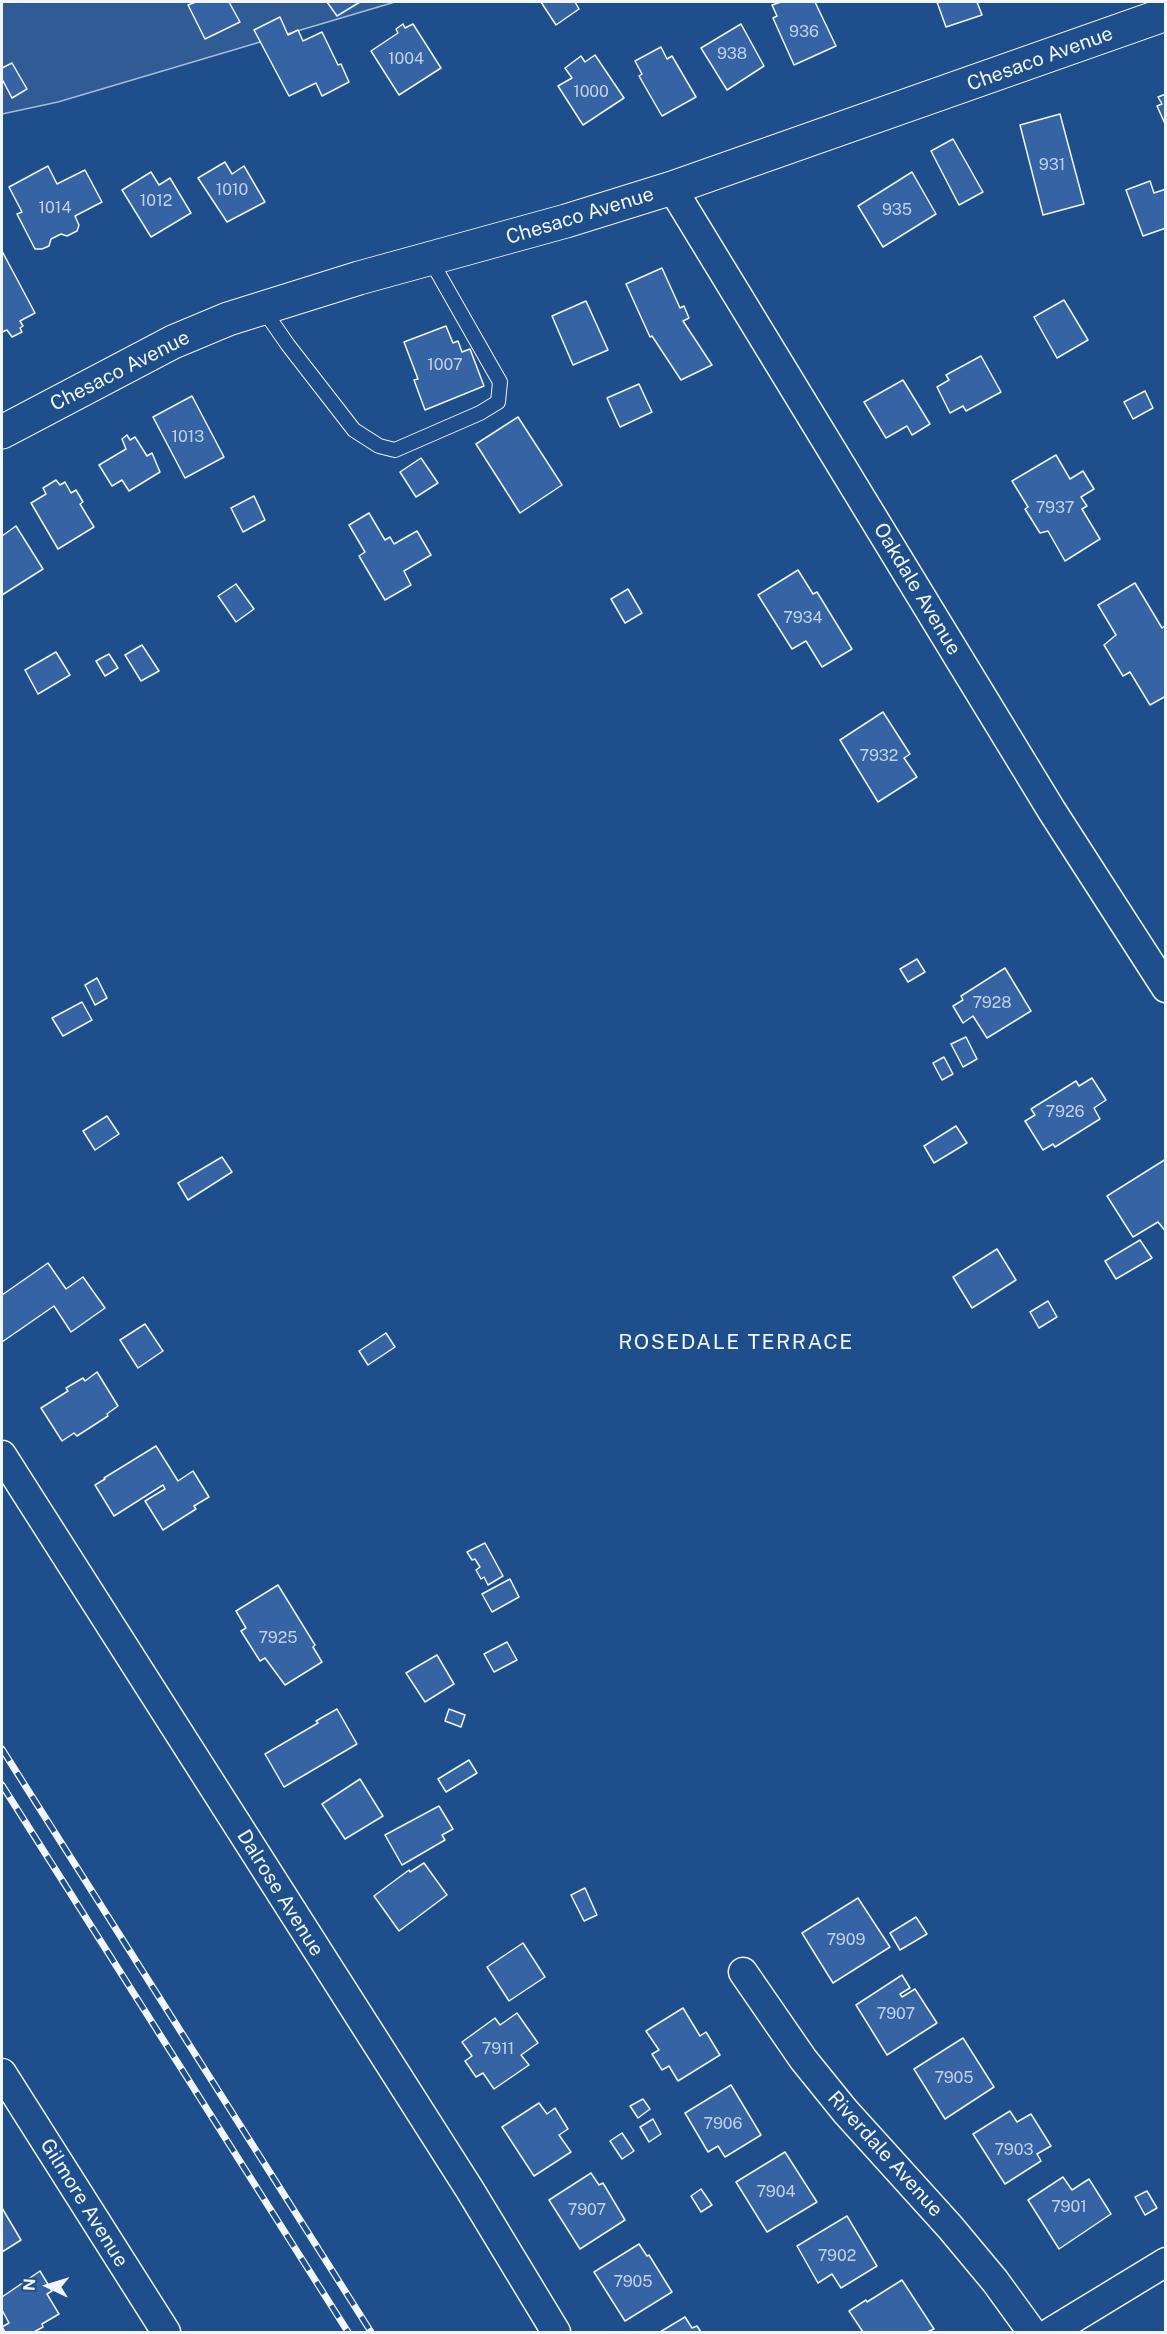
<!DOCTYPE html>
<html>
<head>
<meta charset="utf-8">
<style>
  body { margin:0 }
  #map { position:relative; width:1167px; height:2334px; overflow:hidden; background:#1f4e8c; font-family:"Public Sans",sans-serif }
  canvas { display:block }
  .frame { position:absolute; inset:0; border:3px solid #f2f6ff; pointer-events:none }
  .north { position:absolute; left:18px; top:2256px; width:60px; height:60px; -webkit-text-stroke:4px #1f4e8c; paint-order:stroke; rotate:274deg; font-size:16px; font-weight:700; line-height:24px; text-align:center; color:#f2f6ff }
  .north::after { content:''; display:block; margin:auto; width:21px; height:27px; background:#f2f6ff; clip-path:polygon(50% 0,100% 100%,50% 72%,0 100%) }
</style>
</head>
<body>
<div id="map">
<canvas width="1167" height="2334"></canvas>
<div class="frame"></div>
<div class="north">N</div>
</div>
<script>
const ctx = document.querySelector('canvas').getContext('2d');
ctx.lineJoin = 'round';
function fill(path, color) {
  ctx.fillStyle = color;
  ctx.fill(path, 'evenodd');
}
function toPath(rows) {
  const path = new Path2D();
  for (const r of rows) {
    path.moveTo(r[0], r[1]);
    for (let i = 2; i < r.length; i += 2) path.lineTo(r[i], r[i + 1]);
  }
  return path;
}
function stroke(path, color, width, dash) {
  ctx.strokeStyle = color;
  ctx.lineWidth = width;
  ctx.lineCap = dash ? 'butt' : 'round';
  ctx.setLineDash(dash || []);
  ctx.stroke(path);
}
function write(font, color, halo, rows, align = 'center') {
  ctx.font = font + ' "Public Sans",sans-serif';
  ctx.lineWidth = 4.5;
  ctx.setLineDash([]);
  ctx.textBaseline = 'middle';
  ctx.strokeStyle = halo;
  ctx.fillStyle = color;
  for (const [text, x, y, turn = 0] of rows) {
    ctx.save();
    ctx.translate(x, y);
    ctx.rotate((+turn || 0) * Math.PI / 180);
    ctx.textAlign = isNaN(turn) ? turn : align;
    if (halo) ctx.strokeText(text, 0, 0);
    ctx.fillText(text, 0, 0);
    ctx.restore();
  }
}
const built = toPath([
  [2,2,395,2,58,102,2,114,2,2]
]);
fill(built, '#305b95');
stroke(built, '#a8bbd7', 1.5);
const building = toPath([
  [196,2,229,2,240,22,205,39,188,5,196,2],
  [327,2,360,2,337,16,327,2],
  [541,2,575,2,579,9,556,25,541,2],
  [781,2,815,2,836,46,794,65,773,18,777,16,772,5,781,2],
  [937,2,977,2,982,15,946,27,937,2],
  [280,17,288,35,298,30,303,41,322,32,338,65,341,64,349,82,322,96,316,83,289,96,254,30,280,17],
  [403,24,405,28,413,24,441,68,399,95,371,51,398,33,396,29,403,24],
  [741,24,764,66,727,90,701,48,741,24],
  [661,47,667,59,672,56,696,97,662,116,639,76,642,74,635,61,661,47],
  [595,55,624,98,583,125,558,86,572,78,565,68,581,56,585,62,595,55],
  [12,63,27,89,12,98,2,79,2,68,12,63],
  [1166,94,1166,126,1157,106,1162,104,1158,97,1166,94],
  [1060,114,1084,204,1043,215,1020,125,1060,114],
  [953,139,983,192,959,205,931,151,953,139],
  [225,162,232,174,244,166,265,202,227,222,198,178,225,162],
  [48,166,57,184,85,170,102,202,75,216,79,225,77,231,67,236,61,234,51,239,49,246,42,249,35,249,17,214,22,212,9,187,48,166],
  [151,172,159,185,170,178,191,213,151,237,122,190,151,172],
  [912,172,936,214,883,247,858,206,912,172],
  [1150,181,1154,193,1166,189,1166,228,1143,236,1126,190,1150,181],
  [2,251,35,313,20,321,23,326,20,328,22,332,12,337,7,330,2,332,2,251],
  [662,268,680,308,684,306,689,318,683,321,712,365,681,380,652,336,650,337,626,284,662,268],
  [1064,300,1088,340,1057,358,1034,317,1064,300],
  [586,301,608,350,573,365,552,316,586,301],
  [446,326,453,343,458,341,462,352,470,349,484,386,425,410,414,380,418,379,404,342,446,326],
  [981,356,1001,392,966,411,963,406,950,413,937,387,949,380,946,375,981,356],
  [903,380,930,424,912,435,907,426,886,438,864,402,903,380],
  [639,384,652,412,620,427,607,398,639,384],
  [1145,391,1153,408,1133,419,1124,402,1145,391],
  [192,396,224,457,185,478,153,417,192,396],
  [518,417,562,485,520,513,476,444,518,417],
  [127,435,130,440,135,437,147,456,152,453,160,472,129,491,122,480,112,486,99,465,126,449,122,439,127,435],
  [1056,455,1070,479,1083,471,1094,489,1081,497,1087,506,1082,509,1100,539,1065,561,1048,531,1040,533,1025,509,1028,507,1012,481,1056,455],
  [421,458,438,483,416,497,400,472,421,458],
  [56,480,60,485,65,482,71,493,76,490,83,502,80,504,94,527,58,549,31,503,46,494,43,488,56,480],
  [254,496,265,520,243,532,231,508,254,496],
  [369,513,385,540,390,537,394,544,417,531,431,555,404,571,411,585,385,600,359,556,365,552,349,525,369,513],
  [16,526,43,569,2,595,2,536,16,526],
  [798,570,813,594,817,592,852,649,822,667,806,641,792,649,758,595,798,570],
  [1135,583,1162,628,1166,625,1166,696,1150,705,1130,672,1123,676,1104,645,1116,635,1098,605,1135,583],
  [236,584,254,609,236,622,218,596,236,584],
  [628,589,642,613,625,623,611,599,628,589],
  [142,645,159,671,141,681,125,655,142,645],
  [56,652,70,675,38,694,25,670,56,652],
  [109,654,118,668,105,676,96,661,109,654],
  [883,712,910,754,904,758,917,777,878,802,840,740,883,712],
  [917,959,925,972,908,982,900,969,917,959],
  [1005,968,1031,1011,987,1038,973,1016,963,1023,953,1006,963,1000,961,996,1005,968],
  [97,978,107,998,95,1005,85,985,97,978],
  [82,1002,92,1020,63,1036,52,1018,82,1002],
  [966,1037,977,1059,963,1067,951,1044,966,1037],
  [944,1057,953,1074,942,1080,933,1063,944,1057],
  [1092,1078,1106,1100,1094,1108,1100,1119,1055,1147,1053,1144,1043,1150,1025,1121,1035,1115,1031,1109,1076,1081,1079,1086,1092,1078],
  [107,1116,119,1134,95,1150,83,1131,107,1116],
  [956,1126,967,1143,934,1163,924,1146,956,1126],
  [222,1157,232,1172,188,1200,178,1183,222,1157],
  [1166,1159,1166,1232,1158,1222,1133,1237,1107,1196,1166,1159],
  [1140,1240,1152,1258,1116,1279,1105,1261,1140,1240],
  [997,1249,1016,1280,972,1308,953,1277,997,1249],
  [48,1263,66,1289,83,1277,105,1308,71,1332,54,1306,2,1342,2,1295,48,1263],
  [1048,1301,1057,1317,1039,1328,1030,1312,1048,1301],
  [145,1324,163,1351,138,1368,120,1340,145,1324],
  [386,1333,395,1347,368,1365,359,1351,386,1333],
  [97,1372,118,1406,107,1414,108,1416,77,1436,74,1433,62,1441,41,1408,68,1391,66,1388,83,1378,85,1381,97,1372],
  [156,1446,178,1481,193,1471,209,1497,194,1506,196,1509,163,1530,145,1501,165,1489,163,1485,114,1516,95,1485,105,1479,104,1478,156,1446],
  [485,1543,503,1576,488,1585,484,1577,481,1579,476,1570,480,1567,475,1559,472,1560,467,1552,485,1543],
  [510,1579,519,1597,492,1612,482,1594,510,1579],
  [278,1585,315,1645,313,1647,322,1662,285,1685,265,1658,260,1661,241,1631,246,1628,236,1611,278,1585],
  [507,1642,517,1660,494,1672,484,1654,507,1642],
  [437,1655,454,1684,425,1702,406,1673,437,1655],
  [337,1709,357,1744,284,1787,265,1754,318,1723,316,1721,337,1709],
  [449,1709,465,1715,461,1727,445,1721,449,1709],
  [469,1760,477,1773,446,1792,438,1779,469,1760],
  [360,1779,383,1816,345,1839,322,1804,360,1779],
  [439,1806,453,1829,442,1835,445,1840,402,1865,385,1835,439,1806],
  [424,1863,447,1895,399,1931,374,1896,409,1870,410,1872,424,1863],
  [585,1888,597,1915,584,1921,571,1895,585,1888],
  [858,1898,890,1947,833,1983,802,1933,858,1898],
  [916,1917,927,1934,900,1950,890,1933,916,1917],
  [523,1943,545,1977,509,2001,487,1967,523,1943],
  [902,1975,910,1988,900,1994,902,1997,915,1989,937,2023,887,2055,856,2005,902,1975],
  [683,2008,700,2036,706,2032,720,2055,678,2081,669,2066,662,2070,652,2054,659,2050,646,2031,683,2008],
  [517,2013,538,2043,521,2055,529,2065,494,2089,483,2073,476,2077,465,2061,472,2056,462,2042,495,2018,500,2025,517,2013],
  [963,2038,994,2087,945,2119,914,2069,963,2038],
  [731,2085,761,2135,725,2157,718,2146,708,2152,685,2113,731,2085],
  [643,2099,650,2109,638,2118,630,2106,643,2099],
  [539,2103,547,2114,555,2108,568,2129,559,2135,571,2152,534,2176,502,2127,539,2103],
  [1010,2111,1017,2122,1031,2114,1051,2146,1037,2154,1041,2161,1005,2184,973,2134,1010,2111],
  [653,2119,661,2134,649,2142,640,2127,653,2119],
  [622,2133,634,2151,622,2159,610,2141,622,2133],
  [785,2152,817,2202,767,2232,736,2182,785,2152],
  [591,2173,599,2185,603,2183,625,2220,580,2249,549,2200,591,2173],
  [1063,2177,1072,2190,1089,2179,1111,2214,1059,2249,1028,2200,1063,2177],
  [701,2189,712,2205,701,2212,691,2196,701,2189],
  [1147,2191,1157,2208,1145,2215,1135,2197,1147,2191],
  [2,2208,21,2240,2,2252,2,2208],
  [847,2216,877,2266,841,2288,832,2274,818,2283,797,2246,847,2216],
  [639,2244,647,2256,649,2255,672,2292,625,2321,594,2272,639,2244],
  [40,2271,52,2291,47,2294,59,2314,42,2324,43,2327,34,2332,5,2332,2,2327,9,2323,2,2310,2,2297,40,2271],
  [902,2280,934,2329,927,2332,863,2332,849,2311,866,2300,867,2302,902,2280],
  [685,2317,692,2328,697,2326,701,2332,660,2332,685,2317]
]);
fill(building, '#3563a3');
stroke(building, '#f2f6ff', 1.5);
const service = toPath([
  [263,309,288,345,354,430,379,446,395,450,480,413,498,402,500,382,430,259]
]);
const minor = toPath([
  [672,188,1052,811,1166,988],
  [2,1455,470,2190,556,2332],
  [743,1972,803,2059,845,2111,950,2227,995,2281,1032,2332],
  [2,2073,166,2332],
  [1051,2332,1166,2262]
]);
const tertiary = toPath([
  [2,432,173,342,228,319,359,278,566,221,672,188,1166,14]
]);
stroke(service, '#f2f6ff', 16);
stroke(minor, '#f2f6ff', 31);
stroke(tertiary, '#f2f6ff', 35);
stroke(service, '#1f4e8c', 14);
stroke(minor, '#1f4e8c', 28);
stroke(tertiary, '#1f4e8c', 33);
const rail = toPath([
  [2,1749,371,2332],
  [2,1785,348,2332]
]);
stroke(rail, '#f2f6ff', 7);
stroke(rail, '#1f4e8c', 4.5, [14]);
write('16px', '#c3d1e8', null, [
  ["936",804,32],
  ["938",732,54],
  ["1004",406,59],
  ["1000",591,92],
  ["931",1052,165],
  ["1010",232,190],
  ["1012",156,201],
  ["1014",55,208],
  ["935",897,210],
  ["1007",445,365],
  ["1013",188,437],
  ["7937",1055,508],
  ["7934",803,618],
  ["7932",879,756],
  ["7928",992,1003],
  ["7926",1065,1112],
  ["7925",278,1638],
  ["7909",846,1940],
  ["7907",896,2014],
  ["7911",498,2049],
  ["7905",954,2078],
  ["7906",723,2124],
  ["7903",1014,2150],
  ["7904",776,2192],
  ["7901",1069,2207],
  ["7907",587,2210],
  ["7902",837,2256],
  ["7905",633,2282]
]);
write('20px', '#f2f6ff', '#1f4e8c', [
  ["Chesaco Avenue",1040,59,-20],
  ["Chesaco Avenue",580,216,-17],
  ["Chesaco Avenue",120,371,-27],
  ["Oakdale Avenue",917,589,59],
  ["Dalrose Avenue",280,1893,58],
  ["Riverdale Avenue",885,2154,48],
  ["Gilmore Avenue",84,2203,58]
]);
ctx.letterSpacing = '1.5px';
write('21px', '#f2f6ff', '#1f4e8c', [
  ["ROSEDALE TERRACE",736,1343]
]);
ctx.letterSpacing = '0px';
</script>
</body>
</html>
